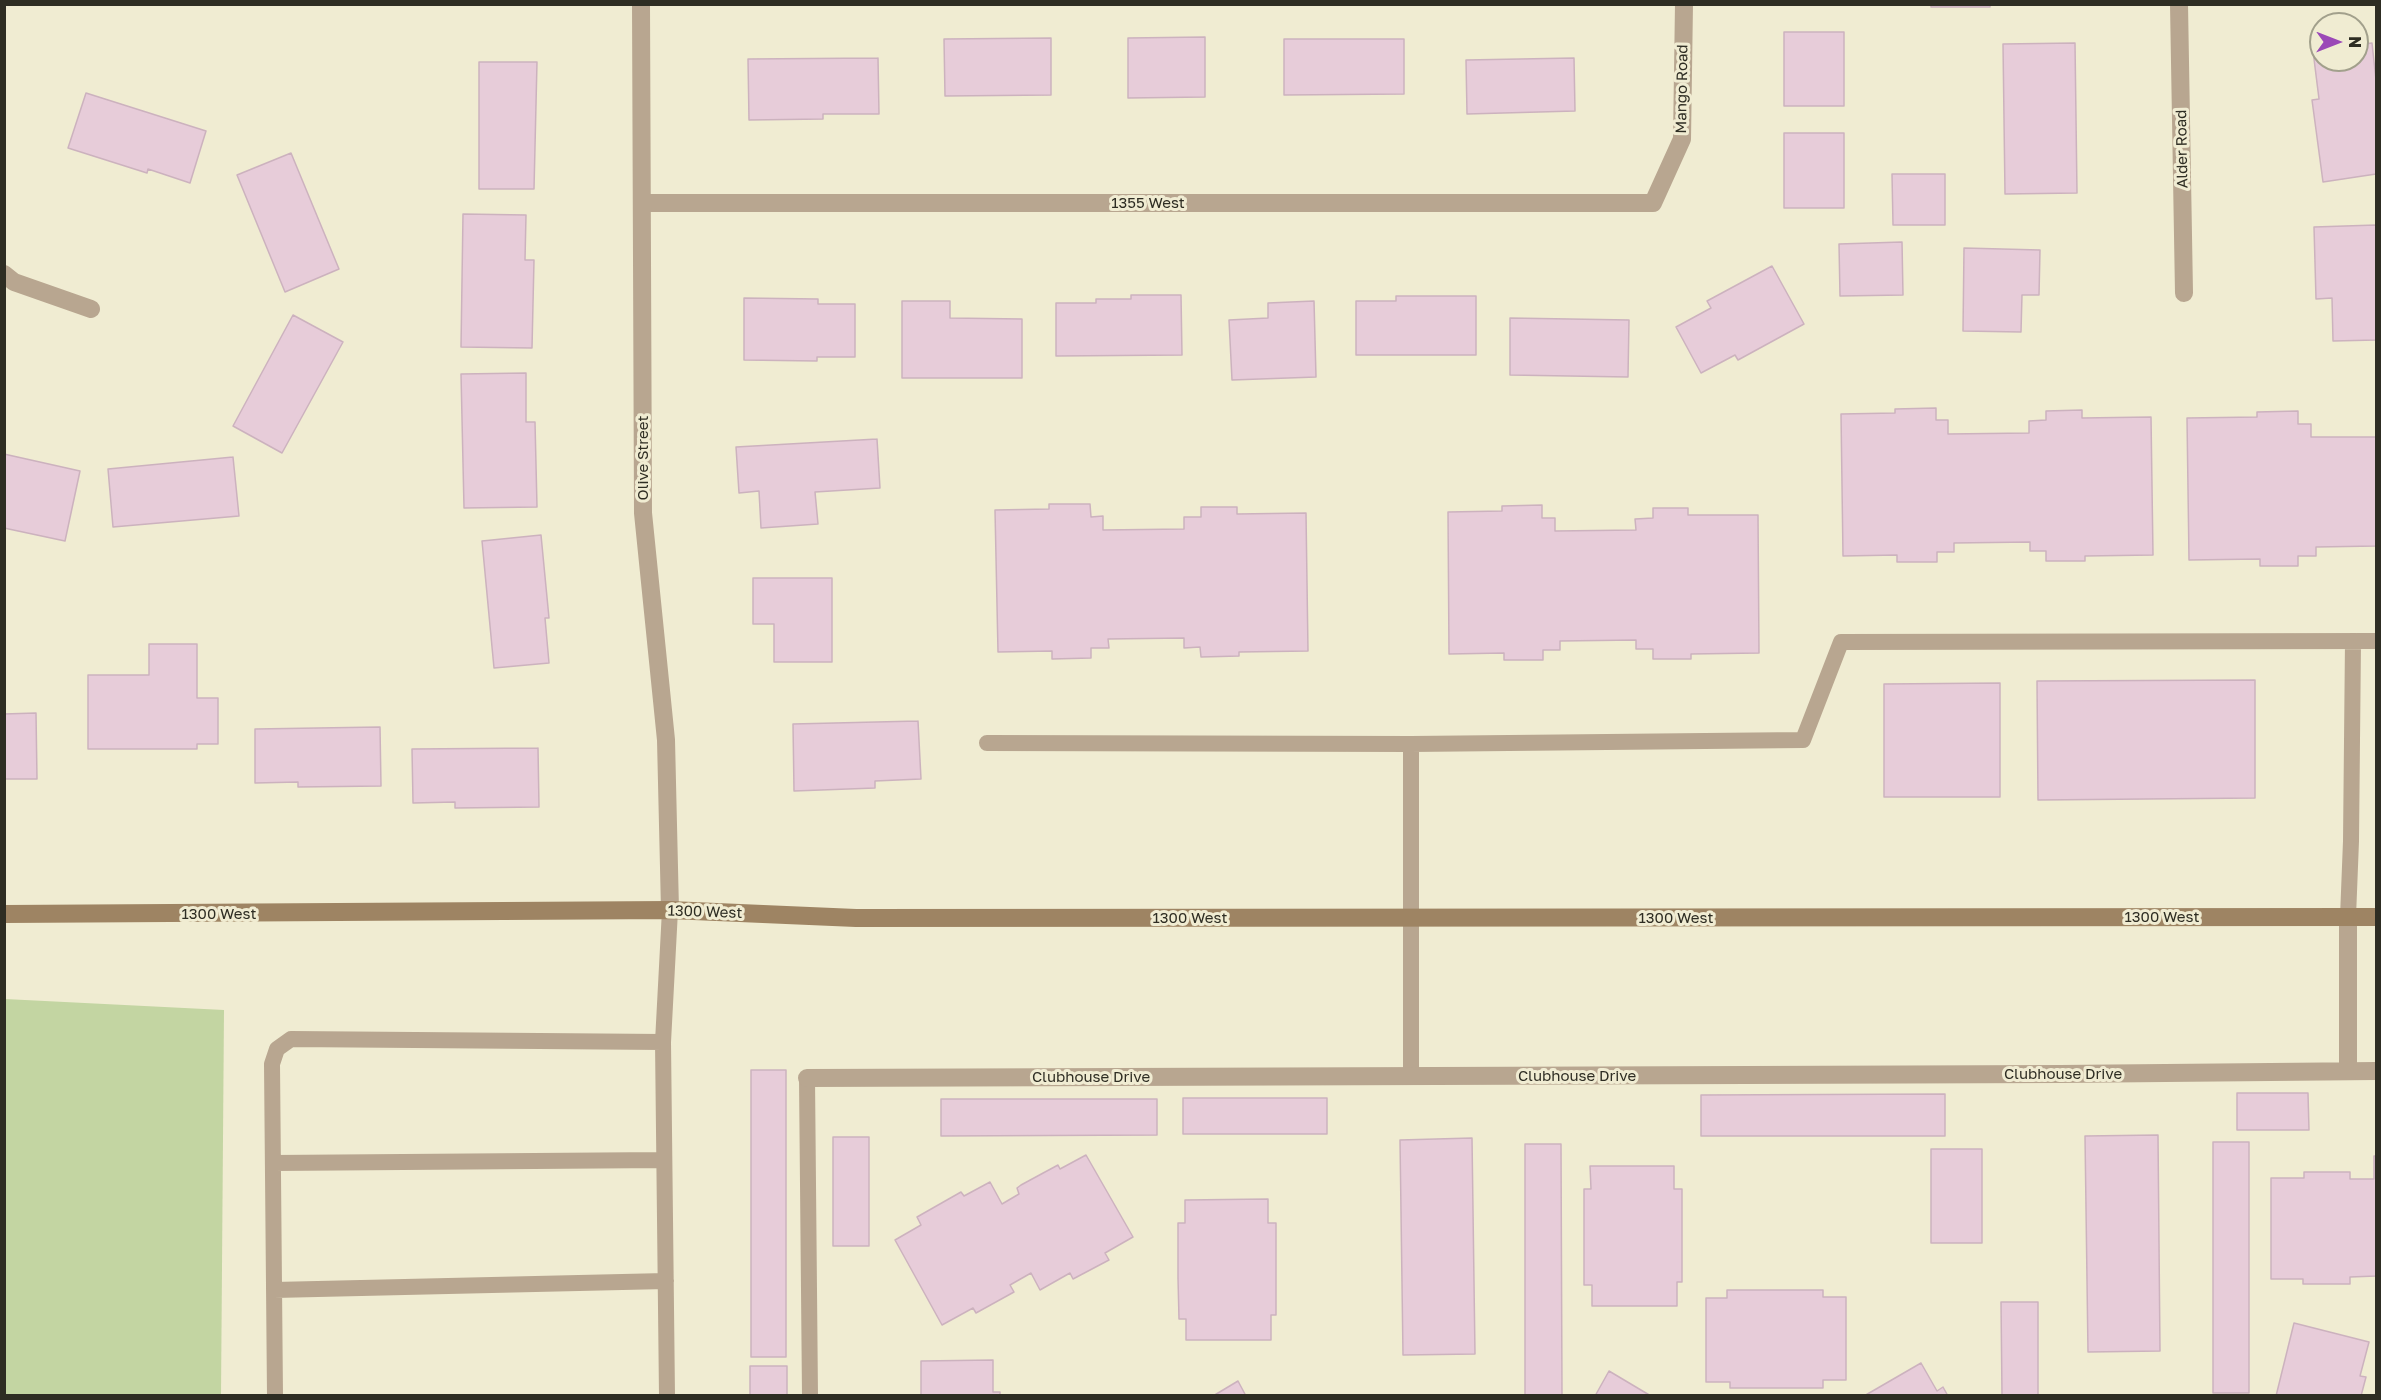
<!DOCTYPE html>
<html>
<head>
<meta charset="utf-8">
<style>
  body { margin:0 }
  #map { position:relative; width:2381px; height:1400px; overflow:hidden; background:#f0ecd2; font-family:"Golos Text",sans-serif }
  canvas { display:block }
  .frame { position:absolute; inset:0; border:6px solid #2e2d23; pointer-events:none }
  .north { position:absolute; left:2309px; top:12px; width:60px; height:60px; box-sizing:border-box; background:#f0ecd2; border:2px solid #a2a08c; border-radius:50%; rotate:90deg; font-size:16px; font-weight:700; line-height:24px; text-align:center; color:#2e2d23 }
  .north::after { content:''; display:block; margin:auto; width:21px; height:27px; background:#9b48b7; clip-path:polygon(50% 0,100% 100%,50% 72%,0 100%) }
</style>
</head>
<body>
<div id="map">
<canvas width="2381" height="1400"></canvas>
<div class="frame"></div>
<div class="north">N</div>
</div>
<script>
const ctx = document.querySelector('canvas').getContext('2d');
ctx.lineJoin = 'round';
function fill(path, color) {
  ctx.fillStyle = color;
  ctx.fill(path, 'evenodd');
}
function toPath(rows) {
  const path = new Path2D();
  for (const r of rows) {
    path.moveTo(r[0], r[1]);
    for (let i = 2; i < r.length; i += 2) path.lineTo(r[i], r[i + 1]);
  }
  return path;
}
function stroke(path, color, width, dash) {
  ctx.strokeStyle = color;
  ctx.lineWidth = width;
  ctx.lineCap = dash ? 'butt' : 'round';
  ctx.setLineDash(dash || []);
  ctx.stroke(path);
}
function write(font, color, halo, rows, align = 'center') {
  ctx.font = font + ' "Golos Text",sans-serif';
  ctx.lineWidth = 6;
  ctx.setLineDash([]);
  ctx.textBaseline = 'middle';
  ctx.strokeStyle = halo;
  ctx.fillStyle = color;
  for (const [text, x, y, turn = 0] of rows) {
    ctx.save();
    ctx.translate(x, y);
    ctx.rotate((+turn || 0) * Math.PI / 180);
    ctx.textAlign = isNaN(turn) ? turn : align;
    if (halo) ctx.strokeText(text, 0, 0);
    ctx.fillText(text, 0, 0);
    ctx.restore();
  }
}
fill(toPath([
  [5,999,224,1010,221,1395,5,1395]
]), '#c3d5a2');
const building = toPath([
  [1931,4,1990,4,1990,7,1931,7,1931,4],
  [1784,32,1844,32,1844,106,1784,106,1784,32],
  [1205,37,1205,97,1128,98,1128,38,1205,37],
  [1051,38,1051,95,945,96,944,39,1051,38],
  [1284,39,1404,39,1404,94,1284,95,1284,39],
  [2075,43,2077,193,2005,194,2003,44,2075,43],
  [2372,43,2376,80,2376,174,2323,182,2312,100,2319,99,2313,51,2321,50,2321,60,2357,60,2357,45,2372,43],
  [878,58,879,114,823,114,823,119,749,120,748,59,878,58],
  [1574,58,1575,111,1467,114,1466,60,1574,58],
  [479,62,537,62,534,189,479,189,479,62],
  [86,93,206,131,190,183,148,169,147,173,68,148,86,93],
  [1784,133,1844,133,1844,208,1784,208,1784,133],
  [291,153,339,269,285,292,237,175,291,153],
  [1892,174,1945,174,1945,225,1893,225,1892,174],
  [463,214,526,215,525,260,534,260,532,348,461,347,463,214],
  [2376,225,2376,340,2333,341,2332,298,2316,299,2314,227,2376,225],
  [1902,242,1903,295,1840,296,1839,244,1902,242],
  [1964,248,2040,250,2039,295,2022,295,2021,332,1963,331,1964,248],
  [1772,266,1804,324,1738,360,1735,355,1701,373,1676,327,1711,308,1707,301,1772,266],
  [1131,295,1181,295,1182,355,1056,356,1056,303,1096,303,1096,299,1131,299,1131,295],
  [1396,296,1476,296,1476,355,1356,355,1356,301,1396,301,1396,296],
  [744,298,818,299,818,304,855,304,855,357,817,357,817,361,744,360,744,298],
  [902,301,950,301,950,318,1022,319,1022,378,902,378,902,301],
  [1314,301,1316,377,1232,380,1229,320,1268,318,1268,303,1314,301],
  [293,315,343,342,282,453,233,426,293,315],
  [1510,318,1629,320,1628,377,1510,375,1510,318],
  [526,373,526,422,535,422,537,507,464,508,461,374,526,373],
  [1936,408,1936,420,1948,420,1948,434,2029,433,2029,421,2046,420,2046,411,2082,410,2082,418,2151,417,2153,555,2085,556,2085,561,2046,561,2046,551,2030,551,2030,542,1954,543,1954,552,1937,552,1937,562,1897,562,1897,555,1843,556,1841,414,1895,413,1895,409,1936,408],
  [2298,411,2298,424,2311,424,2311,437,2376,437,2376,546,2316,547,2316,556,2298,556,2298,566,2260,566,2260,559,2189,560,2187,418,2257,417,2257,412,2298,411],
  [877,439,880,488,815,492,818,524,761,528,759,491,739,493,736,447,877,439],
  [4,454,80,471,65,541,4,528,4,454],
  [233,457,239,516,113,527,108,469,233,457],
  [1049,504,1090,504,1091,517,1103,516,1103,530,1184,529,1184,517,1201,517,1201,507,1237,507,1237,514,1306,513,1308,651,1239,652,1239,656,1201,657,1200,647,1184,648,1184,638,1108,639,1109,648,1091,648,1091,658,1052,659,1052,651,998,652,995,510,1049,509,1049,504],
  [1542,505,1542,518,1555,518,1555,531,1636,530,1635,519,1653,518,1653,508,1688,508,1688,515,1758,515,1759,653,1691,654,1691,659,1653,659,1653,649,1636,649,1636,640,1560,641,1560,650,1543,650,1543,660,1504,660,1504,653,1449,654,1448,512,1502,511,1502,506,1542,505],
  [541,535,549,618,545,618,549,663,494,668,482,541,541,535],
  [753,578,832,578,832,662,774,662,774,624,753,624,753,578],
  [149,644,197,644,197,698,218,698,218,744,197,744,197,749,88,749,88,675,149,675,149,644],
  [2255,680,2255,798,2038,800,2037,681,2255,680],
  [2000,683,2000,797,1884,797,1884,684,2000,683],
  [36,713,37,779,4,779,4,714,36,713],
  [918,721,921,779,875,781,875,788,794,791,793,724,918,721],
  [380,727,381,786,298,787,298,782,255,783,255,729,380,727],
  [538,748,539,807,455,808,455,802,413,803,412,749,538,748],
  [751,1070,786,1070,786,1357,751,1357,751,1070],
  [2237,1093,2308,1093,2309,1130,2237,1130,2237,1093],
  [1945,1094,1945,1136,1701,1136,1701,1095,1945,1094],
  [1183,1098,1327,1098,1327,1134,1183,1134,1183,1098],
  [941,1099,1157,1099,1157,1135,941,1136,941,1099],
  [2158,1135,2160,1351,2088,1352,2085,1136,2158,1135],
  [833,1137,869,1137,869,1246,833,1246,833,1137],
  [1472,1138,1475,1354,1403,1355,1400,1140,1472,1138],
  [2213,1142,2249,1142,2249,1393,2213,1393,2213,1142],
  [1525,1144,1561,1144,1562,1396,1525,1396,1525,1144],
  [1931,1149,1982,1149,1982,1243,1931,1243,1931,1149],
  [1086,1155,1133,1237,1105,1253,1109,1260,1073,1279,1070,1273,1040,1290,1031,1273,1010,1285,1014,1292,976,1313,973,1308,942,1325,895,1240,921,1225,917,1217,961,1192,964,1196,990,1182,1002,1204,1019,1194,1017,1188,1021,1185,1058,1165,1060,1169,1086,1155],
  [2374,1156,2376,1156,2376,1276,2350,1277,2350,1284,2303,1284,2303,1279,2271,1279,2271,1178,2304,1178,2304,1172,2350,1172,2350,1179,2374,1179,2374,1156],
  [1590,1166,1674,1166,1674,1189,1682,1189,1682,1282,1677,1282,1677,1306,1592,1306,1592,1285,1584,1285,1584,1189,1591,1189,1590,1166],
  [1268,1199,1268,1223,1276,1223,1276,1315,1271,1315,1271,1340,1186,1340,1186,1319,1179,1319,1178,1278,1178,1223,1185,1223,1185,1200,1268,1199],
  [1727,1290,1823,1290,1823,1297,1846,1297,1846,1380,1823,1380,1823,1388,1730,1388,1730,1382,1706,1382,1706,1298,1727,1298,1727,1290],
  [2001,1302,2038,1302,2038,1396,2002,1396,2001,1302],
  [2294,1323,2369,1342,2360,1376,2366,1377,2361,1396,2276,1396,2294,1323],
  [993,1360,993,1392,1000,1392,1000,1396,921,1396,921,1361,993,1360],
  [1921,1363,1937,1391,1943,1387,1948,1396,1864,1396,1921,1363],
  [750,1366,787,1366,787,1396,750,1396,750,1366],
  [1609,1371,1651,1396,1595,1396,1609,1371],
  [1238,1381,1246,1396,1213,1396,1238,1381]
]);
fill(building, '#e7ccd9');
stroke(building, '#ccb2be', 1.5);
stroke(toPath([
  [987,743,1411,744,1803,740,1841,642,2376,641],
  [1411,744,1411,1076],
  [2348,917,2351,841,2353,641],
  [807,1078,810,1396],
  [273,1163,664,1160],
  [274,1290,666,1281],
  [275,1396,272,1064,277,1049,291,1039,663,1042],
  [667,1396,663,1042,670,910]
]), '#b8a690', 16);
stroke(toPath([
  [641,4,643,513,666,740,670,910],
  [2179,4,2184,293],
  [643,203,1653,203,1682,139,1684,4],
  [4,274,14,282,91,309],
  [2348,917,2348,1071],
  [807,1078,2060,1074,2376,1071]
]), '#b8a690', 18);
stroke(toPath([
  [4,914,670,910,856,918,2376,917]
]), '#9e8463', 18);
write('15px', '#2e2d23', '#f0ecd2', [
  ["Mango Road",1682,89,-89],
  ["Alder Road",2182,149,-91],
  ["1355 West",1148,203],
  ["Olive Street",643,458,-90],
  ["1300 West",705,912,2],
  ["1300 West",219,914],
  ["1300 West",2162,917],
  ["1300 West",1190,918],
  ["1300 West",1676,918],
  ["Clubhouse Drive",2063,1074],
  ["Clubhouse Drive",1577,1076],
  ["Clubhouse Drive",1091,1077]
]);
</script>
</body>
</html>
